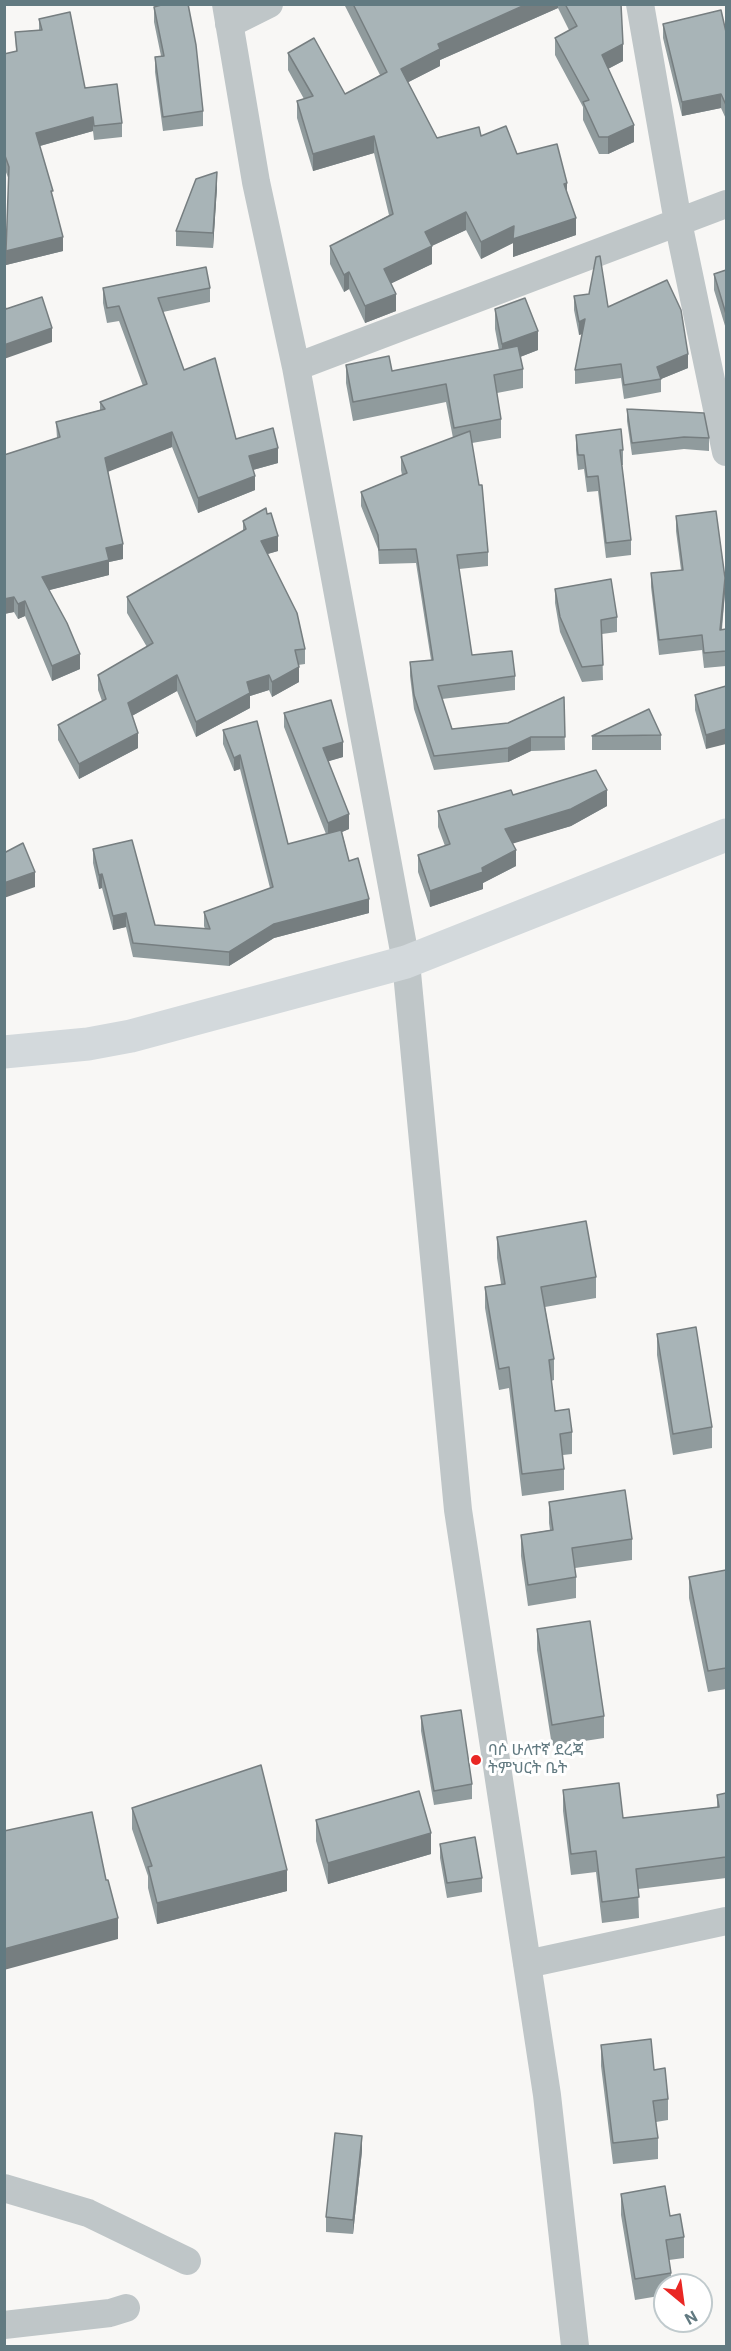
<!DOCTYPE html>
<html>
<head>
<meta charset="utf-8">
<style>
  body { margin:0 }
  #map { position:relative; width:731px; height:2351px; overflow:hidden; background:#f8f7f5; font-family:Roboto,sans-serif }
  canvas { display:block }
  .frame { position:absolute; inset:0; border:6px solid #627a81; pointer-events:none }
  .north { position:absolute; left:653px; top:2273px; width:60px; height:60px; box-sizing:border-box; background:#fff; border:2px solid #c0cacd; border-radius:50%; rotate:151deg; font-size:16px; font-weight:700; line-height:24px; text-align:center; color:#627a81 }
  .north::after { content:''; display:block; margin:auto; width:21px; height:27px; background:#e92724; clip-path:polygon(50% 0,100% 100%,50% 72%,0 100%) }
</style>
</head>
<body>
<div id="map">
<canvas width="731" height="2351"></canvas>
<div class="frame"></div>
<div class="north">N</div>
</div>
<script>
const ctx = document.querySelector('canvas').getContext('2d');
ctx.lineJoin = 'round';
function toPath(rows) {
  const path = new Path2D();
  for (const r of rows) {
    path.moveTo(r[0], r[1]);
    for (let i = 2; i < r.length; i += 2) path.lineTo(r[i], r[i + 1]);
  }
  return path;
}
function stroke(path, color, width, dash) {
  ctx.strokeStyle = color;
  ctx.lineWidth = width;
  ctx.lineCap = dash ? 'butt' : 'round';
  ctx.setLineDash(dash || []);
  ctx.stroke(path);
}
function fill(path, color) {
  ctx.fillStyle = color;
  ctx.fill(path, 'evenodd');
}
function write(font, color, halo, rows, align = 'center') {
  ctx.font = font + ' Roboto,"Noto Sans Ethiopic",sans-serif';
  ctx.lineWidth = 6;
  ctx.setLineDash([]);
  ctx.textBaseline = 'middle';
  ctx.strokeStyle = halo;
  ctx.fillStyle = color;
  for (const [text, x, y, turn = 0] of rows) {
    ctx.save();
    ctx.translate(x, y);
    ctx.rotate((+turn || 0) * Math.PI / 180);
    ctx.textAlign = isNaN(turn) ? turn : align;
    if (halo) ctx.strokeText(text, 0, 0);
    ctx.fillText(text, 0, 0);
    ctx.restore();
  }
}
stroke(toPath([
  [226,4,256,182,296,367,406,962,458,1510,547,2095,575,2346],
  [640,4,678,222,726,452],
  [229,24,269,4],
  [296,367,726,204],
  [527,1964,726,1921],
  [4,2188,88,2213,187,2261],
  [4,2325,110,2313,126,2308]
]), '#bfc6c8', 28);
stroke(toPath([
  [4,1052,88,1044,131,1036,406,962,726,835]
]), '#d3d9dc', 33);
fill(toPath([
  [344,4,621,4,623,61,608,69,634,142,608,154,599,154,583,120,583,107,555,55,555,38,569,30,558,8,440,60,440,66,408,82,437,138,481,136,517,154,567,193,576,235,513,257,513,243,481,259,466,230,432,246,432,264,391,283,396,311,365,323,349,289,344,292,330,264,330,246,389,215,374,153,313,171,297,118,297,101,304,99,288,70,288,53,345,94,380,75],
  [154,7,203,111,203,126,163,131,155,72,155,57,161,56,154,22],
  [39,19,85,88,122,123,122,137,94,140,93,131,40,146,53,199,63,251,6,265,9,180,4,167,4,54,16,51,15,32,39,30],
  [663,24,726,32,726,119,721,108,682,116,663,38],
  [217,187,213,248,176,246,176,231],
  [726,270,726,329,714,290,714,274],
  [103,288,210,288,210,302,163,312,184,370,236,439,278,463,253,470,255,490,198,513,172,447,108,471,123,559,109,562,109,575,49,590,80,669,52,681,25,616,18,619,14,612,4,614,57,438,56,422,100,410,100,402,143,386,119,321,107,323,103,303],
  [574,296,608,307,688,368,661,379,661,392,624,399,621,378,575,384,575,370,582,334,579,335,574,310],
  [495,309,538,350,520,357,523,369,523,388,497,393,501,419,501,438,472,443,488,552,488,566,459,569,472,655,515,676,515,690,442,699,452,729,508,723,564,697,565,750,531,751,508,762,434,770,414,709,410,676,410,662,431,660,416,563,379,564,378,549,361,506,361,492,402,475,401,470,401,457,453,438,446,402,353,421,346,383,346,365,392,371,499,350,495,329],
  [627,409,709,438,709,451,684,449,632,455,627,421],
  [576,435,623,450,623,465,622,465,631,540,631,555,606,558,598,491,587,492,584,469,578,470,576,450],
  [676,516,725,593,722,629,726,629,726,666,704,668,702,650,659,655,651,587,651,573,681,570,676,531],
  [243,521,278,551,267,554,305,649,305,664,298,665,299,682,272,697,269,690,250,696,250,708,196,737,177,691,132,716,138,748,79,779,58,740,58,725,102,701,98,690,98,675,147,647,127,613,127,597,243,531],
  [555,589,617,617,617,632,602,634,603,680,582,682,560,632,555,603],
  [726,686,706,749,695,710,695,695],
  [284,713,343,757,328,761,349,829,342,832,349,861,369,913,274,938,229,966,133,957,126,927,113,930,102,888,99,889,93,863,93,849,155,925,205,929,204,926,204,912,270,888,240,769,234,771,223,744,223,730,257,721,288,844,326,834,284,727],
  [661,735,661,750,592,750,592,736],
  [513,795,607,806,571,826,512,843,516,866,483,883,483,889,430,907,418,872,418,855,445,846,438,827,438,811],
  [497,1237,596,1277,596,1298,545,1307,554,1359,554,1380,551,1381,555,1411,572,1432,572,1454,563,1455,564,1469,564,1490,522,1496,509,1388,499,1390,485,1308,485,1287,501,1284,497,1258],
  [657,1334,712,1427,712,1448,673,1455,657,1355],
  [549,1502,632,1539,632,1560,575,1568,576,1577,576,1598,528,1606,521,1556,521,1535,550,1530,549,1523],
  [726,1570,726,1689,708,1692,689,1598,689,1577],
  [537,1629,604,1716,604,1738,552,1746,537,1650],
  [421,1716,472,1784,472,1799,434,1805,421,1731],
  [563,1790,623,1818,717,1807,717,1795,726,1793,726,1878,638,1889,639,1918,602,1923,596,1872,571,1875,563,1811],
  [132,1808,287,1891,157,1924,148,1888,148,1876,132,1829],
  [316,1820,431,1854,328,1884,316,1841],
  [440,1844,482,1878,482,1892,447,1898,440,1858],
  [601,2045,654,2070,668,2099,668,2120,656,2122,658,2138,658,2159,613,2164,601,2066],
  [362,2151,353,2234,326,2232,326,2217],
  [621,2194,670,2216,684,2237,684,2258,669,2260,671,2273,671,2285,665,2285,665,2295,635,2300,621,2215]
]), '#909b9d');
fill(toPath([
  [527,4,558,4,558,8,440,60,440,66,401,86,401,69,438,44],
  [623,44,623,61,602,72,602,55],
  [721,94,721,108,682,116,682,102],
  [93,117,93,131,36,147,36,133],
  [634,125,634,142,608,154,608,137],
  [374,136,374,153,313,171,313,154],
  [217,172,217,187,213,248,213,233],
  [567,183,567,200,564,184],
  [466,212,466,230,425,249,425,232],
  [576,218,576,235,513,257,513,243,481,259,481,242,514,226],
  [63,237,63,251,6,265,6,251],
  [432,246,432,264,384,287,384,269],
  [349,272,349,289,344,292,344,275],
  [396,294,396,311,365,323,365,306],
  [585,319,585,333,579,335,579,322],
  [52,328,52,342,4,359,4,345],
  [538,331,538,350,502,364,502,344],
  [688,354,688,368,661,379,657,367],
  [172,432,172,447,105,473,105,458],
  [278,448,278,463,249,471,249,456],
  [255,476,255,490,198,513,198,498],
  [278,536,278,551,261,556,261,541],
  [123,544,123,559,109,562,109,575,42,592,42,577,106,548],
  [725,578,725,593,720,644,720,630],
  [14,597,14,612,4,614,4,599],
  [25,601,25,616,18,619,18,604],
  [80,654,80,669,52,681,52,666],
  [299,667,299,682,272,697,272,682],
  [177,675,177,691,128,718,128,703],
  [269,675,269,690,250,696,250,708,196,737,196,722,247,682],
  [726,729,726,744,706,749,706,735],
  [138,733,138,748,79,779,79,764],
  [531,737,531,751,508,762,508,748],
  [343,742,343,757,323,763,323,748],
  [240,755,240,769,234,771,234,758],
  [607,790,607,806,571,826,505,846,505,829],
  [349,814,349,829,328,838,328,823],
  [516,850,516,866,483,883,483,889,430,907,430,891,482,868],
  [35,872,35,887,4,898,4,883],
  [102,874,102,888,99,889,99,875],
  [369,899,369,913,274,938,229,966,229,952,274,924],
  [126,913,126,927,113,930,113,916],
  [431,1833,431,1854,328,1884,328,1863],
  [287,1870,287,1891,157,1924,157,1903],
  [118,1918,118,1939,4,1970,4,1949],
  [362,2136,362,2151,353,2234,353,2220]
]), '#767e80');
const building = toPath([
  [165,4,188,4,196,45,203,111,163,117,155,57,164,56,154,7,165,4],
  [353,4,527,4,438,44,440,49,401,69,437,138,479,127,481,136,506,126,517,154,557,144,567,183,564,184,576,218,513,239,514,226,481,242,466,212,425,232,432,246,384,269,396,294,365,306,349,272,344,275,330,246,393,214,374,136,313,154,297,101,313,96,288,53,314,38,345,94,387,72,353,4],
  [565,4,621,4,623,44,602,55,634,125,608,137,599,137,583,102,589,100,555,38,577,26,565,4],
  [721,10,726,32,726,105,721,94,682,102,663,24,721,10],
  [70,12,85,88,117,84,122,123,94,126,93,117,36,133,53,191,51,191,63,237,6,251,9,167,4,153,4,54,17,51,15,32,42,30,39,19,70,12],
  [217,172,213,233,176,231,196,179,217,172],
  [600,256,608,307,667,280,681,310,688,354,657,367,661,379,624,385,621,364,575,370,585,319,579,322,574,296,589,294,596,257,600,256],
  [206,267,210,288,158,298,184,370,215,358,236,439,273,428,278,448,249,456,255,476,198,498,172,432,105,458,123,544,106,548,109,560,42,577,67,623,80,654,52,666,25,601,18,604,14,597,4,599,4,455,60,437,56,422,105,409,100,402,147,384,119,306,107,308,103,288,206,267],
  [726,270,726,314,714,274,726,270],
  [42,297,52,328,4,345,4,304,6,309,42,297],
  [525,298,538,331,502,344,495,309,525,298],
  [518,346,523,369,494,375,501,419,454,428,446,384,353,402,346,365,389,356,392,371,518,346],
  [627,409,704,413,709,438,684,437,632,443,627,409],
  [621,429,623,450,620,450,631,540,606,543,598,476,587,477,584,455,578,455,576,435,621,429],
  [470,431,479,485,482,485,488,552,457,555,472,655,512,651,515,676,438,686,452,729,508,723,564,697,565,737,531,737,508,748,434,756,414,695,410,662,433,660,416,549,379,550,378,535,361,492,407,473,401,457,470,431],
  [266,508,267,514,271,513,278,536,261,541,297,613,305,649,295,650,299,667,272,682,269,675,247,682,250,693,196,722,177,675,128,703,138,733,79,764,58,725,106,699,98,675,153,643,127,597,246,529,243,521,266,508],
  [716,511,725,578,720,630,726,629,726,651,704,653,702,635,659,640,651,573,683,570,676,516,716,511],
  [611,579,617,617,601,620,603,665,582,667,560,617,555,589,611,579],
  [726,686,726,729,706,735,695,695,726,686],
  [331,700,343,742,323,748,349,814,328,823,284,713,331,700],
  [649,709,661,735,592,736,649,709],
  [257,721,288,844,341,830,349,861,358,858,369,899,274,924,229,952,133,943,126,913,113,916,102,874,99,875,93,849,132,840,155,925,210,929,204,912,273,887,240,755,234,758,223,730,257,721],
  [596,770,607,790,571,809,505,829,516,850,482,868,483,872,430,891,418,855,450,844,438,811,511,790,513,795,596,770],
  [23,843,35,872,4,883,4,853,23,843],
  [586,1221,596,1277,541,1287,554,1359,549,1360,555,1411,569,1409,572,1432,560,1434,564,1469,522,1474,509,1367,499,1369,485,1287,505,1284,497,1237,586,1221],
  [696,1327,712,1427,673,1434,657,1334,696,1327],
  [625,1490,632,1539,572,1548,576,1577,528,1585,521,1535,553,1530,549,1502,625,1490],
  [726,1570,726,1668,708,1671,689,1577,726,1570],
  [590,1621,604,1716,552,1725,537,1629,590,1621],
  [461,1710,472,1784,434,1791,421,1716,461,1710],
  [261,1765,287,1870,157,1903,148,1867,152,1866,132,1808,261,1765],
  [619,1783,623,1818,719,1807,717,1795,726,1793,726,1857,636,1869,639,1897,602,1902,596,1851,571,1854,563,1790,619,1783],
  [419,1791,431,1833,328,1863,316,1820,419,1791],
  [92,1812,106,1880,108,1880,118,1918,4,1949,4,1831,92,1812],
  [475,1837,482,1878,447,1883,440,1844,475,1837],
  [651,2039,654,2070,665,2068,668,2099,653,2101,658,2138,613,2143,601,2045,651,2039],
  [335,2133,362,2136,353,2220,326,2217,335,2133],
  [665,2186,670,2216,680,2214,684,2237,666,2240,671,2273,635,2279,621,2194,665,2186]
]);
fill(building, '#a8b4b7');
stroke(building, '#767e80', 1.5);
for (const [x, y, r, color] of [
  [476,1760,6,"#e92724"]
]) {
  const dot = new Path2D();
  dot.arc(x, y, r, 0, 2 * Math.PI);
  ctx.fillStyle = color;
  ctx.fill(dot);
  stroke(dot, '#fff', 2);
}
write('16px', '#627a81', '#fff', [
  ["ባሶ ሁለተኛ ደረጃ",488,1751],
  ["ትምህርት ቤት",488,1769]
], 'left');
</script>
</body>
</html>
